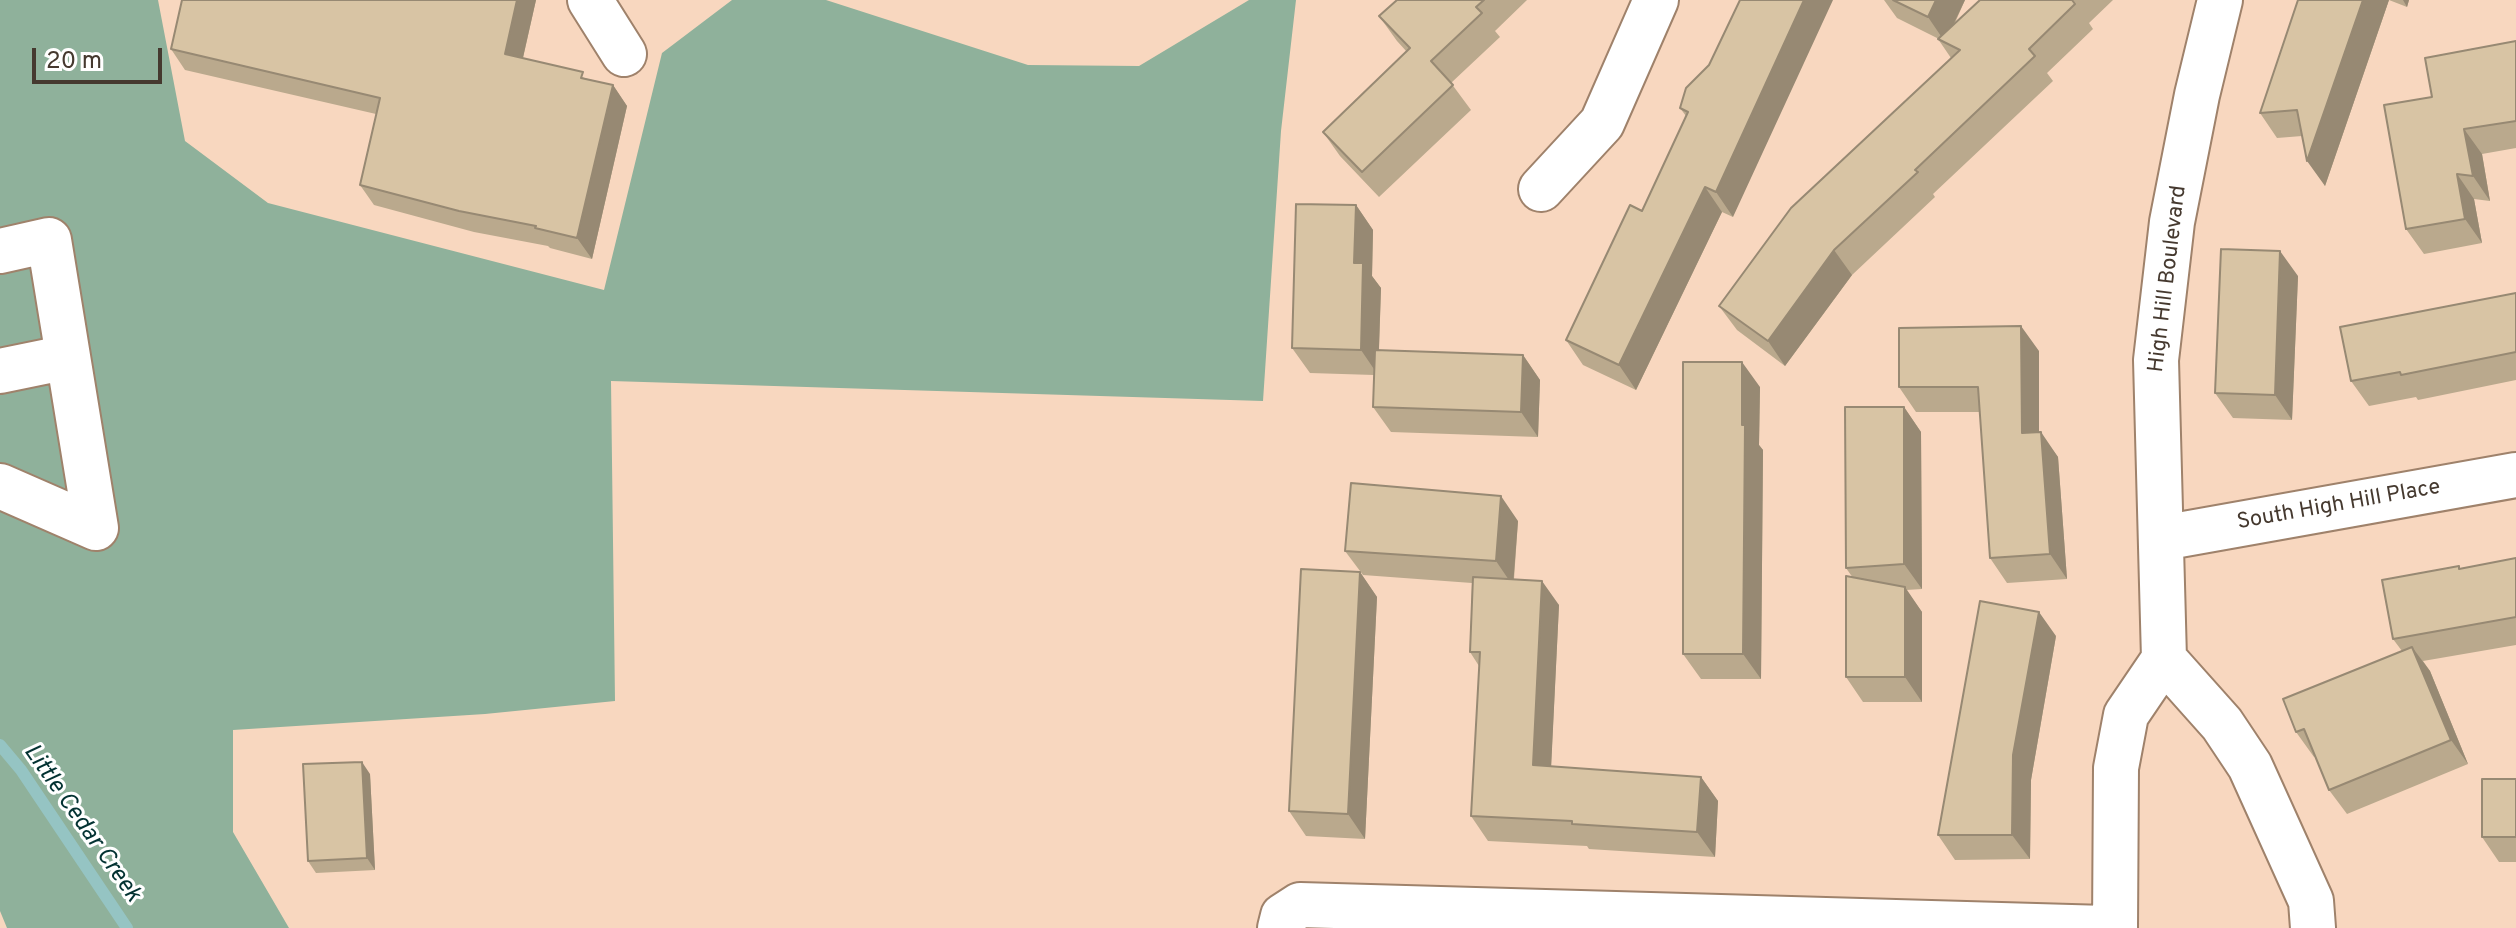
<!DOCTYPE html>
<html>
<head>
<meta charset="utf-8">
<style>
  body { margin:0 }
  #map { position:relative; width:2516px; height:928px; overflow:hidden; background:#f8d7bf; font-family:Overpass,sans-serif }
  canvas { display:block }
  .scale { position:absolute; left:32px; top:48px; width:130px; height:36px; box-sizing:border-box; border:4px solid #45392f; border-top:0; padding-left:10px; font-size:24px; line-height:28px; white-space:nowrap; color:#45392f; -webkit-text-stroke:6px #fff; paint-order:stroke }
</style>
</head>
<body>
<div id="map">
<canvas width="2516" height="928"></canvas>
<div class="scale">20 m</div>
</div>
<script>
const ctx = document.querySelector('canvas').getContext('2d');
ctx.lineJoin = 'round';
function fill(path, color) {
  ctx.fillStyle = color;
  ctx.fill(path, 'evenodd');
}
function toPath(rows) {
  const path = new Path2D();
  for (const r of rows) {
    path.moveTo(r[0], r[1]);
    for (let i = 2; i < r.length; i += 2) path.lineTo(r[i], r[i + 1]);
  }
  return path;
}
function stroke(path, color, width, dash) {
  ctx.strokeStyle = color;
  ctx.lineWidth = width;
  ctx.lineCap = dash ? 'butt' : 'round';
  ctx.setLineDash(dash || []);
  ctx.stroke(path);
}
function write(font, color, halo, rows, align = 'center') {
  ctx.font = font + ' Overpass,sans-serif';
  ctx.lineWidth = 6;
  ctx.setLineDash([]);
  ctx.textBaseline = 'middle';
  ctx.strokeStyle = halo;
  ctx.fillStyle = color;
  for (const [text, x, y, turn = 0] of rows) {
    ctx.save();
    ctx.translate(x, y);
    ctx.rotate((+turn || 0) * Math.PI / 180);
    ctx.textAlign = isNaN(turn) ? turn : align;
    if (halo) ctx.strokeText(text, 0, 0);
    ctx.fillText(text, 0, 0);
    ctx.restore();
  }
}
fill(toPath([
  [0,0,158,0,185,141,268,203,604,290,662,53,732,0,826,0,1028,65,1139,66,1249,0,1296,0,1281,131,1263,401,611,381,615,701,485,714,233,730,233,832,289,928,7,928,0,911]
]), '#8fb19b');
stroke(toPath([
  [0,745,21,770,127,928]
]), '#95c4c3', 12);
const minor = toPath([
  [590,0,624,54],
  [1541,189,1602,123,1656,0],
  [0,251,49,240,96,528,0,486],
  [0,371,68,357],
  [2162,538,2516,475],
  [2164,659,2222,724,2250,766,2311,901,2313,928],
  [1280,928,1283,916,1300,905,2106,928],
  [2115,928,2116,768,2126,715,2164,659,2156,360,2172,222,2197,95,2220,0]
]);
stroke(minor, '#9f826b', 48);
stroke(minor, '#fff', 44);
fill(toPath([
  [182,0,536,0,523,58,588,79,613,85,627,106,592,259,550,248,548,246,474,232,374,205,360,185,376,114,185,70,171,49],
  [1397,0,1527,0,1495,31,1500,37,1451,83,1471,110,1379,197,1340,156,1323,132,1407,52,1397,41,1379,16],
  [1884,0,1965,0,1954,25,1980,0,2113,0,2089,23,2093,29,2047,73,2053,81,1933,194,1935,197,1852,275,1785,366,1737,330,1719,306,1951,58,1938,39,1939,39,1897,18],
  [2298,0,2409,0,2407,7,2389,0,2325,186,2302,136,2277,138,2260,113],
  [2516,41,2516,148,2482,154,2490,201,2474,199,2482,243,2424,254,2406,229,2432,97],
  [1709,65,1733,217,1722,212,1636,390,1583,365,1566,340,1642,211,1686,116,1680,108],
  [1356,205,1373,230,1372,276,1381,288,1379,350,1523,355,1540,380,1538,437,1391,432,1373,407,1374,375,1310,373,1292,348],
  [2298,276,2292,420,2233,418,2215,393],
  [2516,293,2516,380,2418,400,2416,397,2369,406,2351,381],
  [2039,351,2039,432,2058,457,2067,579,2007,583,1990,558,1980,412,1916,412,1899,387],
  [1760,387,1759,445,1763,450,1761,679,1701,679,1683,654],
  [1904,407,1921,432,1922,589,1906,590,1922,612,1922,702,1863,702,1846,677,1853,578,1846,568],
  [1518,521,1514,579,1559,605,1551,766,1701,777,1718,801,1715,857,1589,849,1587,846,1488,841,1471,816,1479,666,1470,652,1472,583,1363,575,1345,551],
  [2516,558,2516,645,2423,661,2430,671,2468,764,2347,814,2329,790,2315,756,2314,757,2296,732,2402,651,2393,639,2461,569],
  [1360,572,1377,597,1365,839,1306,836,1289,811],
  [2056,636,2031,780,2030,859,1955,860,1938,835],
  [370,774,375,870,316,873,308,861],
  [2516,779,2516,862,2499,862,2482,837]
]), '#baa98d');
fill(toPath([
  [517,0,536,0,519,75,505,54],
  [1804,0,1833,0,1733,217,1716,192],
  [1936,0,1965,0,1945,42,1928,17],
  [2363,0,2389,0,2325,186,2307,161],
  [2403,0,2409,0,2407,7],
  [613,85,627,106,592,259,577,238],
  [2464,129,2482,154,2490,201,2473,176],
  [2457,174,2474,199,2482,243,2465,219],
  [1705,187,1722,212,1636,390,1619,365],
  [1356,205,1373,230,1372,276,1381,288,1378,375,1361,350,1354,263],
  [1834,250,1852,275,1785,366,1768,341],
  [2280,251,2298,276,2292,420,2275,395],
  [2021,326,2039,351,2039,458,2022,433],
  [1523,355,1540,380,1538,437,1521,412],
  [1742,362,1760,387,1759,445,1763,450,1761,679,1743,654],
  [1904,407,1921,432,1922,589,1904,564],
  [2041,432,2058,457,2067,579,2050,554],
  [1501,496,1518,521,1513,586,1496,561],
  [1360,572,1377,597,1365,839,1348,814],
  [1542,581,1559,605,1550,790,1533,765],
  [1905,587,1922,612,1922,702,1905,677],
  [2039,612,2056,636,2031,780,2030,859,2012,835,2013,755],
  [2412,647,2430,671,2468,764,2451,740],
  [362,762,370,774,375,870,367,858],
  [1701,777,1718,801,1715,857,1697,832]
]), '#978973');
const building = toPath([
  [182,0,517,0,505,54,583,72,581,78,613,85,577,238,535,228,536,226,459,211,360,185,380,98,171,49,182,0],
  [1397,0,1484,0,1476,7,1482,13,1431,61,1453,85,1362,172,1323,132,1410,48,1379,16,1397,0],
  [1740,0,1804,0,1716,192,1705,187,1619,365,1566,340,1630,205,1642,211,1688,112,1680,108,1686,88,1709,65,1740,0],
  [1893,0,1936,0,1928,17,1893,0],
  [1980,0,2072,0,2075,4,2029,49,2035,56,1915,170,1918,172,1834,250,1768,341,1719,306,1791,208,1960,50,1938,39,1980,0],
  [2298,0,2363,0,2307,161,2297,110,2260,113,2298,0],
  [2516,41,2516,121,2464,129,2473,176,2457,174,2465,219,2406,229,2384,105,2432,97,2425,58,2516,41],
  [1296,204,1356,205,1354,263,1363,263,1361,350,1292,348,1296,204],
  [2221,249,2280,251,2275,395,2215,393,2221,249],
  [2516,293,2516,352,2401,375,2400,372,2351,381,2340,327,2516,293],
  [2021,326,2022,433,2041,432,2050,554,1990,558,1978,387,1899,387,1899,328,2021,326],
  [1375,350,1523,355,1521,412,1373,407,1375,350],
  [1683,362,1742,362,1742,425,1745,425,1743,654,1683,654,1683,362],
  [1845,407,1904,407,1904,564,1846,568,1845,407],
  [1351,483,1501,496,1496,561,1345,551,1351,483],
  [2516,558,2516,617,2393,639,2382,580,2459,566,2459,569,2516,558],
  [1301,569,1360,572,1348,814,1289,811,1301,569],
  [1846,576,1905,587,1905,677,1846,677,1846,576],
  [1473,577,1542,581,1533,765,1701,777,1697,832,1572,824,1572,821,1471,816,1480,652,1470,652,1473,577],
  [1980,601,2039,612,2013,755,2012,835,1938,835,1980,601],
  [2412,647,2451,740,2329,790,2304,729,2296,732,2283,699,2412,647],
  [362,762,367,858,308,861,303,764,362,762],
  [2482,779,2516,779,2516,837,2482,837,2482,779]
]);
fill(building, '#d8c4a4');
stroke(building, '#978973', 2);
write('22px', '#45392f', '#fff', [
  ["High Hill Boulevard",2169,279,-83],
  ["South High Hill Place",2339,506,-10]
]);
write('italic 24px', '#033232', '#fff', [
  ["Little Cedar Creek",81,824,55]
]);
</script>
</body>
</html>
